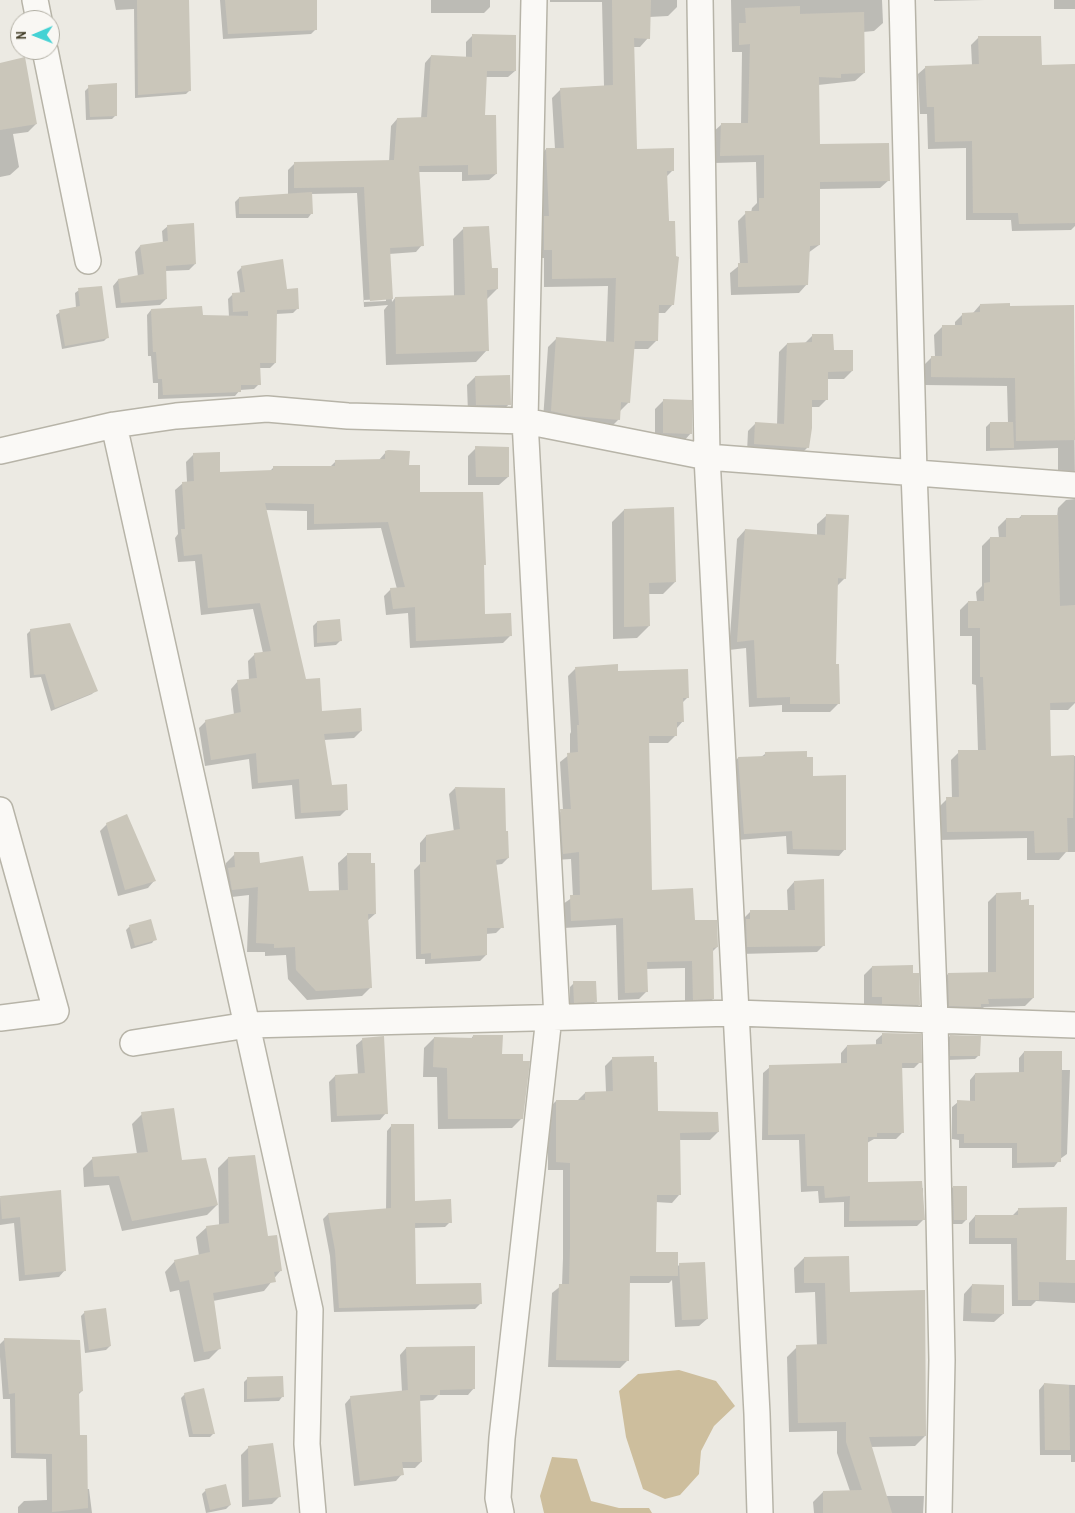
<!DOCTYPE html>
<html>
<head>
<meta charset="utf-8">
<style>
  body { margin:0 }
  #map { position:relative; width:1075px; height:1513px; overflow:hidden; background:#eceae3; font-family:"Archivo Narrow",sans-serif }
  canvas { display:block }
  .north { position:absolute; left:10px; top:10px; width:50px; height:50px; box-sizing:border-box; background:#f9f7f3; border:1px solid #b1aea3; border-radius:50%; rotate:269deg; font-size:14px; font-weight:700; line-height:20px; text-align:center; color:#45402a }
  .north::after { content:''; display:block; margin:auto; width:18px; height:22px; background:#45d2d4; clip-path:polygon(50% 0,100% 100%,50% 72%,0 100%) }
</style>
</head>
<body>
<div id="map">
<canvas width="1075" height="1513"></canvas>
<div class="north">N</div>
</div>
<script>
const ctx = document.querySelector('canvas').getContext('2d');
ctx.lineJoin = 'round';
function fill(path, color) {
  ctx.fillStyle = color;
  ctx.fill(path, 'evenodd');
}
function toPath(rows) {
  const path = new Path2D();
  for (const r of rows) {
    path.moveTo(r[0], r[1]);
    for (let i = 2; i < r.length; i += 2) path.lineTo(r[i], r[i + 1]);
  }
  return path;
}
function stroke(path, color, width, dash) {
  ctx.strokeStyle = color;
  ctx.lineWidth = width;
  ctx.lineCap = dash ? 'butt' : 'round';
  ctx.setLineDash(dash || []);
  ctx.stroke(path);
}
fill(toPath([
  [679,1370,716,1381,735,1406,714,1426,701,1451,699,1474,680,1495,665,1499,643,1489,626,1437,619,1391,638,1374],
  [552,1457,577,1459,591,1501,619,1508,649,1508,652,1513,544,1513,540,1496]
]), '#cdbe9d');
fill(toPath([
  [114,0,188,0,190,90,186,94,135,98,134,9,116,10],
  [220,0,317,0,316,29,311,34,223,39],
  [431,0,490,0,490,7,484,13,431,13],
  [550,0,677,0,677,7,668,16,649,17,648,38,640,47,633,47,636,150,673,170,666,177,673,304,665,313,658,313,657,340,648,349,633,349,629,402,620,411,619,419,610,428,543,420,548,347,557,338,606,342,608,286,544,287,544,258,536,258,538,158,546,149,555,149,552,98,561,89,604,86,602,2,550,2],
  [731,0,882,0,883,23,874,31,863,32,864,73,855,81,818,85,819,145,889,180,880,188,819,189,819,245,808,253,807,284,799,293,731,295,730,273,740,265,738,221,746,213,751,213,752,208,757,203,756,162,713,163,713,132,722,124,741,124,742,52,732,52],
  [934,0,985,0,934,1],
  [1054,0,1075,0,1075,9,1054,9],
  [473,35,515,71,508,77,486,77,484,116,496,174,489,180,462,181,462,172,418,172,422,245,416,252,389,254,392,302,395,298,454,296,453,239,464,228,491,269,497,289,486,300,487,350,476,362,386,365,384,310,388,305,364,307,357,193,311,194,311,214,308,218,236,218,235,202,239,198,288,195,288,170,295,163,389,162,391,126,397,119,421,119,425,63,431,56,466,58,466,42],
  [386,299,386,301,364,302,364,300],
  [979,37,1040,66,1075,66,1075,226,1071,230,1012,231,1011,220,966,220,966,148,928,149,927,114,920,114,918,74,926,67,972,65,971,45],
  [0,64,36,124,28,132,13,134,19,167,10,175,0,177],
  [89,87,116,115,112,119,86,120,85,91],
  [168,226,195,264,189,270,165,271,166,299,160,305,116,308,113,286,118,280,138,277,135,252,140,246,163,243,162,231],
  [242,267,286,290,298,308,293,313,276,314,275,363,270,368,259,368,259,384,254,389,240,390,235,396,158,399,158,383,153,383,151,356,148,356,147,315,151,310,201,316,229,317,228,299,233,294,240,293,237,272],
  [79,290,108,337,104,341,62,349,56,315,60,312,76,308,75,293],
  [980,305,1009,307,1073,306,1075,481,1058,477,1058,448,986,451,986,427,990,423,1008,423,1007,386,924,385,924,365,932,357,935,357,934,335,942,327,955,326,955,322,963,314,973,313],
  [813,335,852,371,844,379,827,379,826,400,819,407,810,407,808,447,800,455,747,452,748,431,756,423,777,425,779,352,787,344,805,343],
  [475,377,509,404,501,413,468,413,467,385],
  [664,400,691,433,683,442,655,441,655,409],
  [476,448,508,477,499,485,468,485,468,456],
  [386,452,408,466,419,493,485,564,483,566,484,615,510,636,503,643,410,648,408,613,386,615,384,596,391,589,397,589,381,528,307,530,307,511,265,510,305,681,321,712,361,731,354,738,324,740,331,786,347,809,340,816,295,819,292,785,252,789,249,759,205,766,199,728,206,721,234,715,231,689,238,681,249,680,248,661,255,654,263,653,253,609,201,615,195,561,178,562,175,538,178,534,175,490,183,483,187,482,186,462,194,454,219,473,270,471,274,467,329,468,336,461,379,460],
  [1075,499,1075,703,1068,710,1049,710,1050,757,1075,756,1075,852,1066,852,1059,860,1027,860,1027,838,939,840,939,807,947,799,952,799,951,760,959,752,978,751,976,685,972,684,972,636,960,636,960,610,968,602,977,602,976,592,982,586,982,546,990,538,999,538,998,527,1006,519,1018,519,1021,516,1057,517,1058,508,1066,500],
  [624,510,675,582,663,594,648,594,649,626,637,638,613,639,612,522],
  [826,516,845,578,836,587,835,666,839,703,830,712,782,712,782,705,749,707,746,648,729,650,737,539,745,530,817,536,817,524],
  [317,622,340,641,336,645,314,647,313,626],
  [31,630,96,690,92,694,51,711,41,677,30,678,27,634],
  [575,669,617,673,688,697,682,703,683,721,676,729,676,735,668,743,648,743,651,891,694,921,717,947,712,952,713,999,705,1006,685,1007,685,968,646,969,646,992,639,999,618,1000,616,925,564,928,563,904,573,897,571,859,555,860,553,818,563,810,560,762,570,754,570,734,571,732,568,676],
  [765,754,812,777,845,849,839,856,787,854,786,836,738,840,732,764,738,758,761,757],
  [455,788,504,833,508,858,502,864,495,865,502,927,496,933,486,934,486,955,480,961,425,964,425,959,416,959,414,870,420,864,420,843,426,836,454,832,449,794],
  [107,824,154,881,148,888,118,896,100,831],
  [235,854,308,892,339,891,338,863,348,854,375,914,367,921,371,987,362,996,307,1000,288,979,286,955,265,956,265,952,247,952,249,895,223,898,219,878,226,871,226,863],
  [794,882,824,945,817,952,740,954,744,918,751,911,788,911,787,890],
  [996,894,1033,998,1025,1006,984,1007,979,1012,941,1014,940,982,948,974,988,973,988,902],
  [130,926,155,939,152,943,131,949,126,930],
  [872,967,912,974,919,1005,910,1013,874,1012,874,1005,864,1005,864,975],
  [574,983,595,1002,592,1006,570,1006,570,987],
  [883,1034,920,1062,914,1068,901,1068,902,1133,896,1139,874,1139,867,1143,867,1183,923,1188,923,1220,917,1226,844,1227,844,1202,819,1203,818,1191,801,1192,799,1140,762,1140,763,1073,770,1067,841,1064,841,1053,847,1046,876,1046,876,1040],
  [473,1036,501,1055,522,1118,512,1128,438,1129,437,1077,423,1077,424,1048,434,1038,471,1039],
  [950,1036,979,1055,975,1059,947,1060,946,1040],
  [363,1039,386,1113,380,1120,331,1122,329,1082,335,1076,358,1075,356,1045],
  [1024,1052,1062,1052,1062,1070,1070,1070,1067,1154,1060,1159,1054,1167,1012,1168,1012,1148,959,1148,959,1140,952,1139,952,1107,958,1102,970,1102,970,1080,975,1074,1019,1074,1019,1058],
  [613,1058,657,1112,718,1132,710,1140,679,1140,679,1195,672,1203,655,1202,654,1253,677,1267,680,1264,707,1319,699,1326,675,1327,672,1280,669,1283,629,1283,628,1360,620,1368,548,1367,552,1293,562,1285,563,1258,563,1170,548,1170,548,1109,556,1101,577,1101,585,1093,606,1092,605,1066],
  [142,1114,217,1205,207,1215,122,1231,109,1185,84,1187,83,1168,93,1158,137,1154,132,1124],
  [392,1125,414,1202,450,1222,445,1227,414,1228,415,1286,480,1304,475,1309,334,1312,330,1256,323,1219,328,1214,386,1210,387,1131],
  [228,1158,281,1270,264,1291,213,1301,219,1349,209,1359,194,1362,179,1290,170,1292,165,1272,175,1261,199,1256,196,1237,207,1227,219,1225,218,1168],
  [953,1187,966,1220,962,1224,950,1224,949,1191],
  [60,1191,65,1270,59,1277,19,1281,14,1223,0,1225,0,1198],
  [1019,1209,1064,1261,1075,1262,1075,1303,1036,1301,1031,1306,1012,1306,1011,1244,969,1244,969,1223,975,1216,1013,1215],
  [804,1258,849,1293,925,1436,915,1446,870,1447,885,1496,924,1496,923,1513,814,1513,813,1502,823,1492,850,1491,837,1453,837,1431,789,1432,787,1357,797,1347,817,1346,815,1292,795,1293,794,1268],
  [972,1285,1003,1314,994,1322,963,1321,964,1294],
  [85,1312,110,1346,106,1350,85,1353,81,1316],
  [5,1339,82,1391,78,1395,79,1436,86,1489,89,1489,92,1513,18,1513,18,1507,24,1501,47,1500,46,1459,11,1458,10,1399,3,1399,0,1357,0,1344],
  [406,1348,474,1388,468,1395,438,1395,433,1400,419,1401,421,1462,415,1468,402,1468,402,1474,396,1481,354,1486,345,1404,351,1397,402,1392,400,1355],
  [248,1378,282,1397,279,1401,244,1402,244,1382],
  [1044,1384,1075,1385,1075,1462,1071,1462,1071,1455,1040,1455,1039,1390],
  [185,1394,213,1434,210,1437,189,1437,181,1398],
  [249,1447,280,1496,272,1504,242,1507,241,1455],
  [206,1490,230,1505,226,1509,206,1513,202,1494]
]), '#0003');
fill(toPath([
  [137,0,189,0,191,91,138,95],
  [225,0,317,0,317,30,228,34],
  [612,0,651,0,650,39,634,38,637,149,674,148,674,171,667,171,669,221,675,221,676,256,679,257,674,305,659,305,658,341,635,341,630,403,621,402,620,420,574,416,551,411,556,337,614,342,616,278,552,279,552,250,544,250,544,216,549,216,546,148,564,148,560,88,613,85],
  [800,6,800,14,864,12,865,73,841,74,841,78,819,77,820,144,889,143,890,181,820,182,820,245,810,246,808,285,738,287,738,263,748,263,745,211,759,211,759,198,764,198,764,155,720,156,721,123,748,123,750,44,739,45,739,23,746,23,745,8],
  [472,34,516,35,516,71,487,71,485,115,496,115,497,174,468,175,468,165,419,166,424,246,390,248,393,299,370,301,364,187,294,188,294,162,394,160,397,118,427,117,431,55,472,57],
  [978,36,1041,36,1042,65,1075,64,1075,223,1019,224,1018,213,973,213,972,141,935,142,934,107,927,107,925,66,979,64],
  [25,57,37,124,0,130,0,63],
  [117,83,117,116,90,117,88,85],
  [312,192,313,214,239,214,239,197],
  [194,223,196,264,166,266,167,299,121,303,118,279,144,274,140,245,168,241,167,225],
  [489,226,492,268,498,268,498,289,487,290,489,351,396,354,395,297,465,295,463,227],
  [283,259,287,289,298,288,299,309,277,310,276,363,260,363,261,385,241,385,241,392,163,395,162,379,158,379,156,352,153,352,151,309,202,306,203,315,248,316,248,311,233,312,232,293,245,292,241,266],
  [102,286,109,338,65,346,59,310,80,306,78,288],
  [1010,303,1010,306,1074,305,1075,440,1016,441,1015,378,931,377,931,356,942,356,942,325,962,325,962,313,980,312,980,304],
  [812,334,833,334,834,350,853,350,853,371,828,372,828,400,812,400,812,428,809,448,754,444,755,422,784,424,787,343,812,342],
  [510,375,511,405,476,405,475,376],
  [663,399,692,400,692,434,663,433],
  [990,422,1013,422,1014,448,990,448],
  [475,446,509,447,509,477,476,477],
  [388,450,410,451,409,465,420,465,420,492,483,492,486,565,484,565,485,614,511,613,512,636,416,641,415,607,393,609,390,588,405,587,388,522,314,524,314,504,265,503,306,679,320,678,322,711,361,708,362,731,324,734,332,785,347,784,348,810,301,813,299,779,258,783,256,753,211,760,205,720,241,712,237,680,257,678,254,653,271,651,260,603,208,608,202,554,184,556,181,529,185,529,182,482,194,481,193,453,220,452,220,472,273,470,273,466,335,466,335,460,385,459,385,451],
  [674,507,676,582,649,583,650,626,624,627,624,509],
  [826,514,849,515,846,579,838,578,836,664,839,664,840,704,790,704,790,697,757,698,754,640,737,642,745,529,825,535],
  [1021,515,1058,515,1060,606,1075,605,1075,702,1050,703,1051,756,1074,755,1073,818,1067,818,1068,852,1035,853,1034,831,947,832,946,797,959,797,958,750,986,750,983,677,980,677,980,628,968,628,968,601,984,601,984,583,990,582,990,537,1006,537,1006,518,1021,518],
  [340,619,342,641,317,643,317,621],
  [70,623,98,691,55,708,45,674,34,675,30,629],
  [618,664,618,671,688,669,689,698,683,698,684,722,677,722,677,736,649,736,652,890,693,888,695,920,717,920,718,947,713,948,714,999,693,1000,692,961,647,962,648,992,625,993,623,918,571,921,570,895,580,895,579,852,563,854,560,809,571,809,567,753,578,752,577,725,579,725,575,667],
  [807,751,807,757,813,757,813,776,846,775,846,850,793,849,792,831,744,834,738,757,765,756,765,752],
  [455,787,505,788,506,831,508,831,509,858,496,860,504,928,487,928,487,955,431,959,431,953,421,954,420,862,426,862,426,835,460,829],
  [127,814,156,881,125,890,106,823],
  [234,852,259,852,260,863,303,856,309,891,348,890,347,853,371,853,371,863,375,863,376,914,368,914,372,988,316,991,296,970,295,947,274,948,274,944,256,943,258,887,232,890,228,868,235,867],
  [824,879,825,946,747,947,746,919,750,919,750,910,795,910,794,881],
  [1021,892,1021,900,1029,899,1029,905,1034,905,1034,998,988,999,989,1004,981,1004,981,1007,949,1006,948,973,996,972,996,893],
  [151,919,157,940,135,946,129,925],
  [913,965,913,973,919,973,920,1005,882,1004,882,997,872,997,872,966],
  [573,981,596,981,597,1002,574,1003],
  [882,1033,921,1034,922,1063,902,1063,904,1133,877,1133,877,1137,868,1137,868,1182,922,1181,925,1220,849,1221,850,1196,825,1198,824,1186,807,1186,805,1134,768,1135,769,1065,847,1063,847,1045,882,1044],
  [473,1035,503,1035,502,1054,523,1054,523,1061,530,1061,523,1119,448,1119,447,1068,433,1067,434,1037,473,1038],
  [950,1035,981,1036,980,1056,950,1056],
  [384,1036,388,1114,337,1116,335,1075,365,1073,362,1038],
  [1024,1051,1062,1051,1061,1162,1017,1163,1017,1143,964,1143,964,1134,957,1134,957,1100,975,1101,975,1073,1024,1072],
  [654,1056,654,1062,657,1062,658,1111,718,1112,719,1132,680,1133,681,1195,657,1195,656,1252,678,1252,678,1276,630,1276,629,1361,556,1360,559,1284,569,1284,570,1249,570,1163,556,1162,556,1100,585,1100,585,1092,613,1091,612,1057],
  [174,1108,182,1160,206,1158,218,1205,132,1221,119,1176,94,1177,92,1157,148,1152,141,1112],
  [391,1124,414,1124,415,1201,451,1199,452,1223,415,1223,416,1284,481,1283,482,1304,339,1308,335,1250,328,1213,391,1208],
  [255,1155,268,1236,277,1235,282,1271,274,1272,276,1282,213,1293,221,1349,204,1352,189,1280,180,1282,174,1260,210,1252,206,1226,229,1223,228,1157],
  [953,1186,967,1186,967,1220,954,1220],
  [61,1190,66,1271,25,1275,20,1217,2,1219,0,1196],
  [1067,1207,1066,1260,1075,1260,1075,1283,1039,1282,1039,1300,1018,1300,1017,1238,975,1238,975,1215,1018,1215,1018,1208],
  [849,1256,850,1292,925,1290,926,1436,869,1437,892,1513,823,1513,823,1491,862,1490,846,1442,846,1422,798,1423,796,1345,827,1344,825,1283,804,1283,804,1257],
  [705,1262,708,1319,682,1320,679,1263],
  [972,1284,1004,1285,1004,1314,971,1313],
  [106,1308,111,1346,89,1350,84,1311],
  [4,1338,80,1340,83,1391,79,1392,80,1435,87,1435,88,1508,52,1512,52,1454,16,1453,15,1393,9,1394],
  [475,1346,475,1389,440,1390,440,1395,420,1395,422,1462,402,1462,404,1475,360,1481,350,1396,408,1390,406,1347],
  [283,1376,284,1397,247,1399,247,1377],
  [1044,1383,1069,1385,1070,1450,1045,1450],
  [204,1388,215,1434,193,1434,184,1393],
  [273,1443,281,1497,249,1500,248,1446],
  [226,1484,231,1505,210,1510,205,1489]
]), '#cac6ba');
const minor = toPath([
  [35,0,39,20],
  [534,0,525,421,557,1018],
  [700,0,707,457,757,1414,760,1513],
  [902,0,914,472,935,1019,942,1360,939,1513],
  [45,50,88,261],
  [114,425,310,1310,307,1444,313,1513],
  [0,451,114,425,176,416,267,409,348,416,525,421,707,457,1075,485],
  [0,810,56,1011,0,1018],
  [133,1043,248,1025,736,1013,1075,1025],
  [501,1513,498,1498,502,1438,549,1017]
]);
stroke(minor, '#b7b4a8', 28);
stroke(minor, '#faf9f6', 25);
</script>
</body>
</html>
